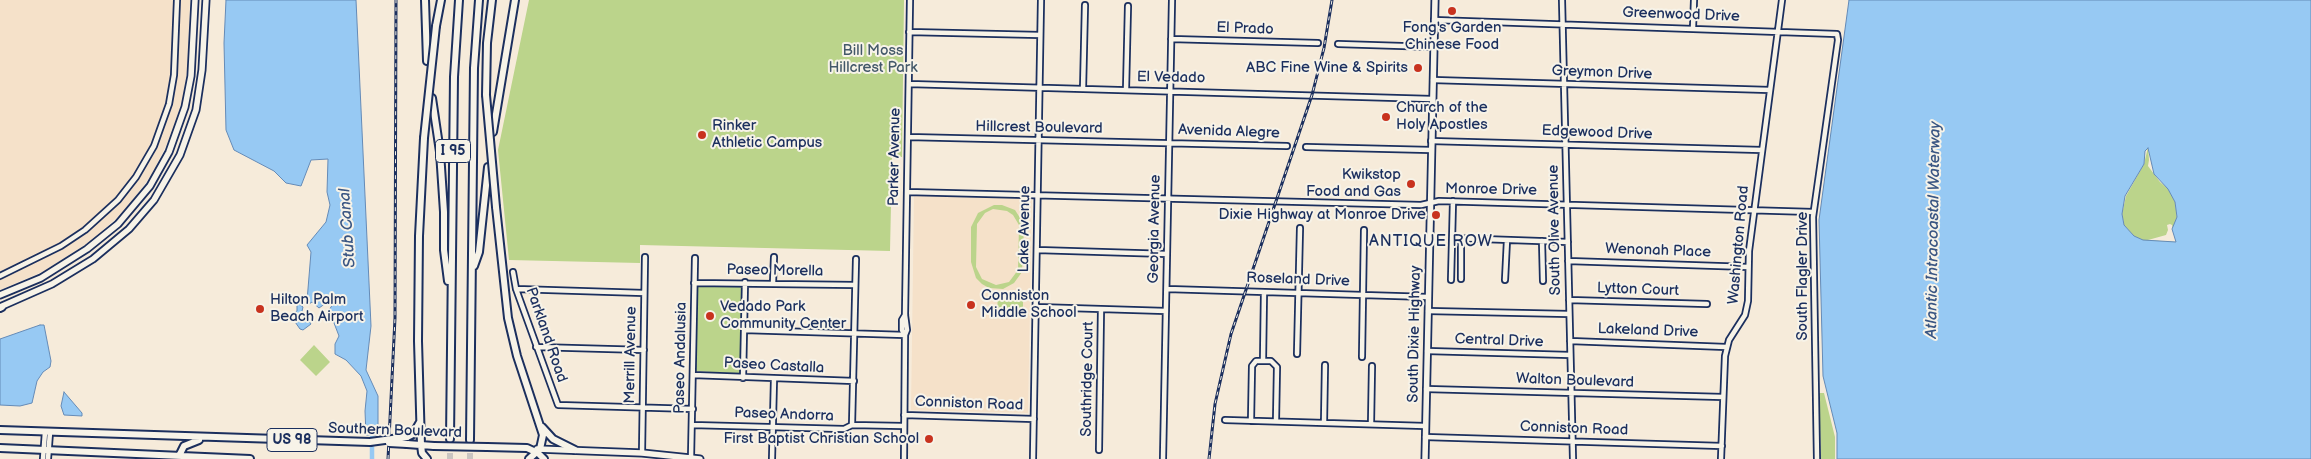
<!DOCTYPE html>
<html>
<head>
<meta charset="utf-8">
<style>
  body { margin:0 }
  canvas { display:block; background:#f6ebda }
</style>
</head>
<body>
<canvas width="2311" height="459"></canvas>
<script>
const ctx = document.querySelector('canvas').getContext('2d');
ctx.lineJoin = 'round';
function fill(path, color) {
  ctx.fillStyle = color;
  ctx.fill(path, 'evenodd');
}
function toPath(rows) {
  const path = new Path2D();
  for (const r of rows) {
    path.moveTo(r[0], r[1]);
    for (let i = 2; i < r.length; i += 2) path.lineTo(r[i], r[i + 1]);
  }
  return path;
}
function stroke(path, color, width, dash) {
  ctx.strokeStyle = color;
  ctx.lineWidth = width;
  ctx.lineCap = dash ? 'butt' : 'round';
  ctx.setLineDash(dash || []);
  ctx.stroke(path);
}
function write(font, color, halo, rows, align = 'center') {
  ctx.font = font + ' "Balsamiq Sans",sans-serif';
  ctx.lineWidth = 4;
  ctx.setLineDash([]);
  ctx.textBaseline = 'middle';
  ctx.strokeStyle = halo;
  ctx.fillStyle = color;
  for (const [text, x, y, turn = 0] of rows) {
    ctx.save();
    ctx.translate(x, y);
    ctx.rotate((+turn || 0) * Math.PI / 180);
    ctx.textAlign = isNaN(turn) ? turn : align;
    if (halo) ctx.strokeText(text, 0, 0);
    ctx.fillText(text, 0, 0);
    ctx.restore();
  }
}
fill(toPath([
  [0,0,190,0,187,71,182,101,171,135,152,174,126,209,92,240,44,271,0,290],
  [914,196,1032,199,1028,413,911,410]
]), '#f5e1c9');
fill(toPath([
  [529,0,904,0,902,157,892,157,890,251,640,245,640,263,509,260,498,150],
  [2148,147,2149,160,2148,166,2160,182,2168,189,2175,202,2177,217,2197,272,2134,236,2124,225,2122,214,2126,196,2144,164],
  [2170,224,2172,225,2176,242,2148,240,2166,235,2168,230,2167,225],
  [994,205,1002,205,1015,210,1022,221,1024,228,1022,272,1014,283,1003,289,989,288,982,284,976,278,971,262,971,227,978,213],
  [993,209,1007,211,1013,215,1019,225,1018,270,1009,282,996,285,982,279,976,267,977,224,985,213],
  [739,284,742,287,740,374,696,371,698,287,725,287],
  [998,293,1023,294,1023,315,997,314],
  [314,345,330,362,316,376,300,360],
  [1819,393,1824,393,1835,437,1835,459,1821,459]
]), '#bbd48b');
const water = toPath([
  [226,0,356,0,371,326,366,370,378,396,378,435,366,435,365,411,367,391,361,376,346,360,335,354,335,344,339,336,329,310,333,304,329,301,319,308,312,302,309,304,307,301,311,252,307,245,326,222,330,205,327,192,328,159,311,160,301,186,286,183,274,171,234,150,226,130,224,43,226,0],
  [1849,0,2311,0,2311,459,1837,459,1837,433,1823,376,1819,220,1849,0],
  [2148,148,2154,174,2168,189,2175,202,2177,217,2172,229,2176,242,2143,240,2134,236,2124,225,2122,214,2125,196,2144,164,2145,151,2148,148],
  [299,304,303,307,302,311,311,324,303,330,300,329,293,319,293,314,297,311,297,306,299,304],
  [40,325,44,325,51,361,50,367,43,372,37,381,32,403,20,406,0,405,0,339,40,325],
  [64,392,82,413,82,416,64,415,61,406,64,392]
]);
fill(water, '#97c9f3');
stroke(water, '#658bb7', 1);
stroke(toPath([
  [372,459,372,430]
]), '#97c9f3', 4.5);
stroke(toPath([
  [450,459,450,443],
  [470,459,470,443]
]), '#cac5c1', 6, [6, 3]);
const minor = toPath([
  [1562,0,1573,459],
  [1434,20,1837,34,1838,40,1813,217,1817,459],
  [1693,28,1694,0],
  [909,32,1040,35],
  [1171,39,1318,43],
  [1338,44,1434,47],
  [1433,80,1770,90],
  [909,84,1432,99],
  [1083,89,1085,5],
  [1126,90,1128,6],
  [908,137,1287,146],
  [1431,141,1762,150],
  [1306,147,1431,150],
  [907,192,1421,205,1439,201,1813,212],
  [1453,238,1568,242],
  [1542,241,1543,281],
  [1037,250,1167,254],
  [1568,261,1748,267],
  [513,272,516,289,558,405,693,409],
  [0,276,61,246,85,230,118,200,136,177,154,146,169,104,174,75,177,0],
  [1461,279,1461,238],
  [1451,280,1453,201],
  [1505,280,1507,240],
  [694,283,855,285],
  [773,283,774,257],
  [516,289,644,293],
  [1167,289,1428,297],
  [1569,300,1707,304],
  [1036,307,1166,311],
  [1428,311,1569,314],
  [744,330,905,335],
  [905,335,902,330,902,320,905,315],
  [1570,341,1726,347],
  [536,347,644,350],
  [1427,351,1570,355],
  [1297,354,1300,228],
  [1362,357,1364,230],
  [1263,361,1264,292],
  [693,375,854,381],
  [743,378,745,282],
  [1426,389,1723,397],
  [904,415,1034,419],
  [1225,420,1425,426],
  [1251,421,1252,366,1256,361,1271,361,1277,367,1276,421],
  [1324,423,1325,365],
  [1371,424,1372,366],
  [692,425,844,429,852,425,903,426],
  [852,425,856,259],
  [1425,437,1722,446],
  [1099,450,1101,309],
  [642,453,645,257],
  [691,458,695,258],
  [43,459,45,432],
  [48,459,50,432],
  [772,459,774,379],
  [904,459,905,335,907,330,905,315,910,0],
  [1033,459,1041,0],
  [1163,459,1172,0],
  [1721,459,1725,356,1729,340,1745,315,1748,301,1749,251,1782,0]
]);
const major = toPath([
  [0,295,41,278,87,249,118,224,150,186,169,152,185,107,191,76,195,0],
  [0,307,52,284,93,259,129,229,154,200,180,155,196,110,202,70,206,0],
  [537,449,642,453,700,459],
  [1425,459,1435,0]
]);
const highway = toPath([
  [425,0,427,61],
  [436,26,441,0],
  [486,95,487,43,492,0],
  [432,98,440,152,444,212,444,250,448,281],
  [493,132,515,0],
  [424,138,419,236,418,341,421,445,422,453,427,459],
  [496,207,508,318,517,356,543,435,540,449,529,459],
  [474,266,479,252,488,167],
  [0,308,2,307],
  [542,427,553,439,575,450],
  [0,430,370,442],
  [407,437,413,434,420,422],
  [450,439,454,77,459,0],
  [470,440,474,68,479,0],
  [407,444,434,446],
  [487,447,527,448,538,453,544,459],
  [0,448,250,459],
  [179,456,184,446,199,440]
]);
stroke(minor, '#1b2f5e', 8);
stroke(major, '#1b2f5e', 9);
stroke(highway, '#1b2f5e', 10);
stroke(minor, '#f7f3e8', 4.5);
stroke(major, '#f7f3e8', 5.5);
stroke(highway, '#f7f3e8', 6);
const rail = toPath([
  [388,459,395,318,396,0],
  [1209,459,1215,404,1231,334,1312,95,1324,48,1332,0]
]);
stroke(rail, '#1b2f5e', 3);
stroke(rail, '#f7f3e8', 1, [4]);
const highwayBridge = toPath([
  [486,95,496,207],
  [424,138,436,26],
  [370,442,407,437],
  [389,443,407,444],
  [434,446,487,447]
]);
stroke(highwayBridge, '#1b2f5e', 10, []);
stroke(highwayBridge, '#f7f3e8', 6);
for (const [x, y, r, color] of [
  [1452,11,5,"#c8321e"],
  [1418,68,5,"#c8321e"],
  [1386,117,5,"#c8321e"],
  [702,135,5,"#c8321e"],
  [1411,184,5,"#c8321e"],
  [1436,215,5,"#c8321e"],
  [971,305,5,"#c8321e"],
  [260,309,5,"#c8321e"],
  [710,316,5,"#c8321e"],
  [929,439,5,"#c8321e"]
]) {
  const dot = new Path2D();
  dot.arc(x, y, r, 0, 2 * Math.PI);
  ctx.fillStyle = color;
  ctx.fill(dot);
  stroke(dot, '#f7f3e8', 2);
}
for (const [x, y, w] of [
  [453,151,35],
  [292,440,50]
]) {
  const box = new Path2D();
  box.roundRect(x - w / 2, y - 11.5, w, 23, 4);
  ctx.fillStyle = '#f7f3e8';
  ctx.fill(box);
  stroke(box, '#1b2f5e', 1);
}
write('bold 14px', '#1b2f5e', null, [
  ["I 95",453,151],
  ["US 98",292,440]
]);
write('15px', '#1b2f5e', '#f7f3e8', [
  ["Greenwood Drive",1681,15,2],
  ["El Prado",1245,29,2],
  ["Greymon Drive",1602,73,2],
  ["El Vedado",1171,78,1],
  ["Hillcrest Boulevard",1039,128,1],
  ["Avenida Alegre",1229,132,2],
  ["Edgewood Drive",1597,133,2],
  ["Parker Avenue",895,157,-89],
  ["Monroe Drive",1491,190,1],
  ["Lake Avenue",1025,229,-89],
  ["Georgia Avenue",1155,229,-89],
  ["South Olive Avenue",1555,230,-91],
  ["Washington Road",1739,245,-85],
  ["Wenonah Place",1658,251,2],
  ["Paseo Morella",775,271,1],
  ["South Flagler Drive",1803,276,-90],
  ["Roseland Drive",1298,280,2],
  ["Lytton Court",1638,290,2],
  ["Lakeland Drive",1648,331,2],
  ["South Dixie Highway",1415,334,-89],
  ["Parkland Road",546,335,71],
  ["Central Drive",1499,341,2],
  ["Merrill Avenue",631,355,-89],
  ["Paseo Andalusia",681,358,-89],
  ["Paseo Castalla",774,366,3],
  ["Southridge Court",1088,379,-89],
  ["Walton Boulevard",1575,381,2],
  ["Conniston Road",969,404,2],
  ["Paseo Andorra",784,415,2],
  ["Conniston Road",1574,429,2],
  ["Southern Boulevard",395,431,2]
]);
write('15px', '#1b2f5e', '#f7f3e8', [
  ["Fong's Garden",1452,28,"center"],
  ["Chinese Food",1452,45,"center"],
  ["ABC Fine Wine & Spirits",1408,68,"right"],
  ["Church of the",1396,108],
  ["Holy Apostles",1396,125],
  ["Rinker",712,126],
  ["Athletic Campus",712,143],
  ["Kwikstop",1401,175,"right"],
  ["Food and Gas",1401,192,"right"],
  ["Dixie Highway at Monroe Drive",1426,215,"right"],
  ["Conniston",981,296],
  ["Middle School",981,313],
  ["Hilton Palm",270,300],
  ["Beach Airport",270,317],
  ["Vedado Park",720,307],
  ["Community Center",720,324],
  ["First Baptist Christian School",919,439,"right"]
], 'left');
write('15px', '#435869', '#f7f3e8', [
  ["Bill Moss",873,51],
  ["Hillcrest Park",873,68]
]);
write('italic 16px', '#3a5683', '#f7f3e8', [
  ["Stub Canal",348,228,-94],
  ["Atlantic Intracoastal Waterway",1934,230,-89]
]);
ctx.letterSpacing = '1px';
write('16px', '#1b2f5e', '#f7f3e8', [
  ["ANTIQUE ROW",1431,242]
]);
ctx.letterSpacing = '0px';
</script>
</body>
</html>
